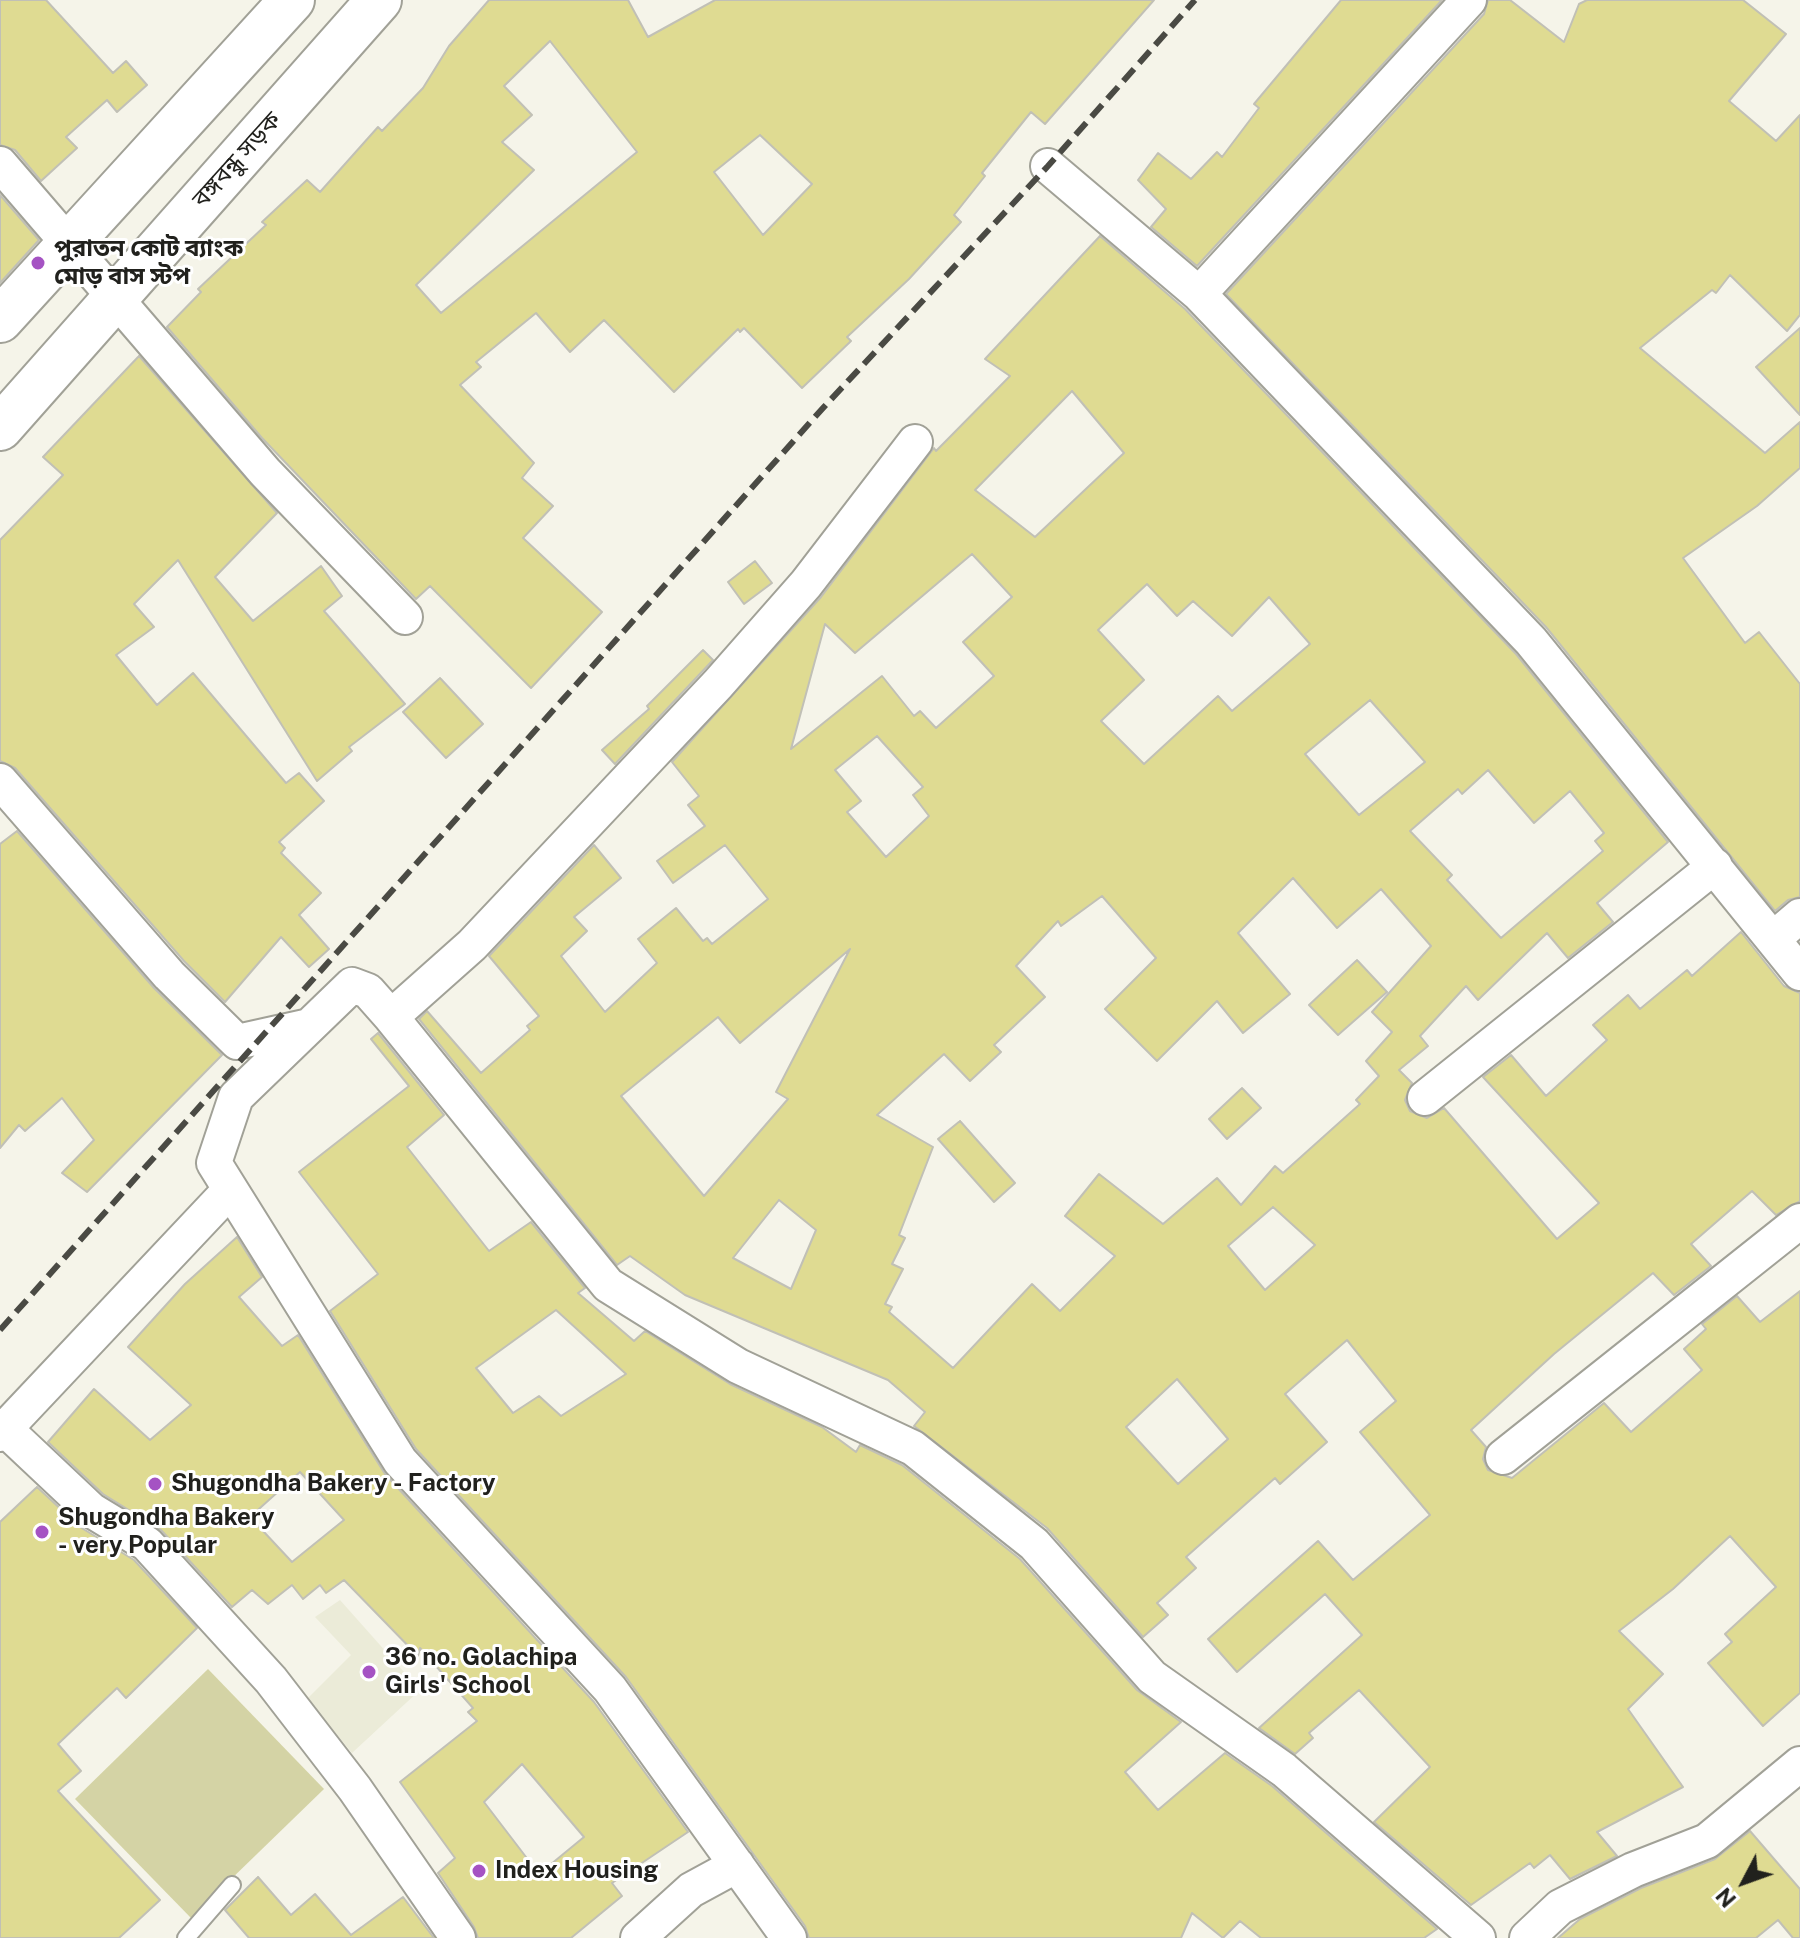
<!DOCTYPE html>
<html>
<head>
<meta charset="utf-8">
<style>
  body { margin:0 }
  #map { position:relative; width:1800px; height:1938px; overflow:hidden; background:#f5f4e9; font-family:"Public Sans",sans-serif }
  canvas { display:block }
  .north { position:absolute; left:1704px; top:1842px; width:80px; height:80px; -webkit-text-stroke:6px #fff; paint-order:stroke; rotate:229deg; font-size:22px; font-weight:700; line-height:32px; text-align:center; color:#21211d }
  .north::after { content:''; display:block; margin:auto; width:28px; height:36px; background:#21211d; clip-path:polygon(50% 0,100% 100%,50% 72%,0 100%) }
</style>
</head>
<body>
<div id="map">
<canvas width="1800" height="1938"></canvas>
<div class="north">N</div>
</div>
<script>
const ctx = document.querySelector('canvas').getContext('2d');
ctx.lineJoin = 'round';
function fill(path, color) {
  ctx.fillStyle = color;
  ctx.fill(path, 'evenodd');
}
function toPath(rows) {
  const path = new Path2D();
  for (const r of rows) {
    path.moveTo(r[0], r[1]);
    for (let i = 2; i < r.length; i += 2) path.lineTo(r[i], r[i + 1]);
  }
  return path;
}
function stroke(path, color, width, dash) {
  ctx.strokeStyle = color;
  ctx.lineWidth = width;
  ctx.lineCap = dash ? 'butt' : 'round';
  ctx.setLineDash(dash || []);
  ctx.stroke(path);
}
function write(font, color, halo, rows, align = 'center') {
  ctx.font = font + ' "Public Sans","Noto Sans Bengali",sans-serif';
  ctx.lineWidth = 6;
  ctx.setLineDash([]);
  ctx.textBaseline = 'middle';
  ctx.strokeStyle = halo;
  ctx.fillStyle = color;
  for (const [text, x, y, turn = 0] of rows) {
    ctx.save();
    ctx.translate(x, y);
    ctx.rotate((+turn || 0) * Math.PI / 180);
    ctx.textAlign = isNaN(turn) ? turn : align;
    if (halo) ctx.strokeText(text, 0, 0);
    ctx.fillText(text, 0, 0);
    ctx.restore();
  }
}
fill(toPath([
  [340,1600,420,1690,352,1753,307,1699,351,1655,315,1617]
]), '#ebebd8');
fill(toPath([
  [208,1669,324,1789,191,1918,75,1799]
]), '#d4d3a5');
const building = toPath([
  [0,0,46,0,113,73,126,61,147,85,117,112,107,100,66,137,77,148,41,181,15,150,0,145,0,0],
  [489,0,628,0,648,37,715,0,1154,0,1045,124,1031,112,982,173,985,176,954,215,961,222,909,279,847,337,851,341,802,388,744,328,740,332,738,329,674,392,604,320,570,352,536,313,476,362,481,367,460,385,534,463,522,478,553,506,523,538,602,612,531,688,430,586,416,599,262,438,167,327,201,292,198,289,266,225,262,222,307,180,320,192,378,127,382,131,423,88,449,46,489,0],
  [550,41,637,152,441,313,416,285,534,170,502,142,532,115,504,86,550,41],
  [760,135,812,184,763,235,714,172,760,135],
  [1341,0,1442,0,1197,266,1151,227,1166,209,1138,180,1158,153,1191,179,1217,152,1222,157,1259,108,1254,104,1341,0],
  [1488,0,1510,0,1564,42,1579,4,1587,0,1743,0,1786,34,1729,101,1776,141,1800,115,1800,315,1787,331,1730,275,1716,293,1712,290,1640,348,1765,453,1800,422,1800,468,1757,506,1683,558,1745,643,1759,632,1800,684,1800,897,1788,900,1775,911,1546,627,1226,294,1484,14,1488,0],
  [0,195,39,240,0,283,0,195],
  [1100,236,1185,309,1516,654,1668,842,1597,903,1613,922,1568,958,1547,933,1478,1000,1466,986,1420,1036,1428,1046,1399,1070,1412,1083,1405,1100,1410,1111,1427,1118,1444,1108,1557,1239,1599,1203,1483,1077,1511,1055,1546,1096,1607,1040,1593,1025,1628,995,1640,1009,1687,970,1692,976,1741,932,1784,986,1800,993,1800,1201,1776,1215,1752,1191,1691,1244,1711,1266,1674,1295,1653,1273,1554,1354,1471,1430,1486,1447,1483,1459,1488,1470,1512,1478,1604,1403,1631,1432,1702,1370,1684,1349,1706,1329,1702,1324,1737,1296,1760,1322,1800,1291,1800,1693,1763,1726,1708,1663,1732,1642,1725,1634,1776,1587,1730,1536,1673,1589,1619,1631,1663,1674,1628,1709,1683,1787,1597,1832,1617,1856,1570,1879,1550,1855,1534,1868,1530,1863,1471,1905,1374,1822,1430,1767,1359,1690,1309,1733,1313,1738,1295,1754,1259,1728,1362,1635,1325,1594,1237,1672,1208,1639,1318,1541,1353,1580,1430,1515,1360,1432,1396,1401,1347,1340,1285,1394,1327,1442,1280,1484,1275,1478,1186,1557,1196,1568,1157,1603,1168,1615,1143,1637,1047,1528,914,1426,925,1412,888,1380,685,1295,630,1256,617,1265,419,1019,427,1011,481,1073,530,1030,527,1026,539,1016,489,956,594,845,621,878,574,917,587,931,561,956,605,1012,657,963,638,939,676,908,703,941,707,938,712,944,768,899,725,845,673,883,657,861,705,826,688,805,699,796,672,762,821,597,934,448,936,451,1010,376,985,359,1100,236],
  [1072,391,1124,453,1035,537,975,490,1072,391],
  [972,554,1012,597,963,642,994,676,936,728,920,711,914,716,882,676,791,749,825,624,855,653,972,554],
  [1147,584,1177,616,1193,601,1232,636,1269,597,1310,644,1232,711,1218,696,1144,764,1101,721,1144,680,1098,630,1147,584],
  [1370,700,1425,762,1359,815,1305,754,1370,700],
  [877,736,923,787,913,795,929,816,886,857,847,812,861,801,835,770,877,736],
  [1488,770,1534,823,1570,791,1604,833,1595,841,1603,851,1501,938,1447,880,1452,875,1410,831,1458,789,1462,794,1488,770],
  [1293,878,1337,928,1381,889,1431,946,1372,1012,1392,1032,1366,1061,1379,1076,1356,1100,1360,1104,1283,1173,1275,1166,1241,1205,1217,1178,1163,1224,1099,1174,1065,1216,1115,1256,1060,1311,1032,1284,953,1368,889,1312,892,1307,885,1304,903,1269,892,1264,905,1238,899,1235,933,1147,877,1115,944,1054,970,1081,1001,1052,994,1045,1045,997,1016,966,1058,921,1061,926,1102,896,1156,958,1105,1009,1157,1061,1217,1001,1243,1033,1290,994,1238,933,1293,878],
  [850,949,776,1092,788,1099,704,1196,621,1096,718,1017,740,1043,850,949],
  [779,1200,816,1230,791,1289,733,1258,779,1200],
  [1273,1207,1315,1245,1265,1290,1228,1246,1273,1207],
  [1177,1379,1228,1439,1178,1484,1126,1427,1177,1379],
  [1800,328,1800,415,1756,367,1800,328],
  [139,356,277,513,215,577,253,621,321,566,342,596,324,611,405,704,349,747,352,751,317,781,178,560,134,604,154,627,116,655,157,705,193,673,286,783,299,773,324,801,279,842,285,848,281,853,321,893,299,915,329,949,309,967,281,937,225,1002,184,961,15,768,0,761,0,540,63,475,43,457,139,356],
  [755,561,772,583,744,604,728,582,755,561],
  [703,650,713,660,615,764,602,750,649,709,647,706,703,650],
  [440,678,483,724,446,758,403,712,440,678],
  [17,831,154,988,222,1055,87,1192,62,1173,94,1140,62,1098,25,1131,19,1125,0,1148,0,844,17,831],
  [1357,960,1387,992,1338,1035,1309,1005,1357,960],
  [378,1033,444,1115,407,1147,489,1251,531,1222,585,1288,578,1293,634,1341,645,1331,730,1384,822,1427,856,1452,860,1445,902,1465,1020,1559,1137,1690,1181,1722,1125,1772,1158,1810,1225,1753,1272,1786,1437,1929,1424,1938,1261,1938,1240,1921,1223,1938,1192,1913,1181,1938,809,1938,805,1926,626,1677,416,1449,330,1311,378,1274,299,1172,409,1086,371,1039,378,1033],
  [556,1310,626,1374,561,1416,539,1396,513,1413,476,1368,556,1310],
  [1242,1088,1261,1108,1227,1139,1209,1119,1242,1088],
  [960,1121,1015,1183,994,1202,938,1139,960,1121],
  [237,1237,262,1277,239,1297,282,1346,298,1335,385,1474,594,1702,688,1832,612,1883,622,1896,571,1938,478,1938,474,1927,438,1873,455,1858,400,1782,477,1721,468,1712,473,1708,420,1648,418,1656,344,1580,326,1593,320,1585,303,1599,292,1585,268,1604,252,1590,232,1607,161,1530,103,1494,48,1442,94,1389,150,1440,191,1405,128,1347,185,1284,237,1237],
  [300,1472,344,1520,292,1562,250,1517,300,1472],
  [522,1764,584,1837,539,1874,484,1802,522,1764],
  [37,1487,80,1527,134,1560,197,1628,126,1698,117,1688,58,1744,81,1771,58,1791,160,1900,119,1938,0,1938,0,1522,37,1487],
  [1750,1831,1800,1889,1800,1938,1793,1938,1778,1920,1756,1938,1558,1938,1580,1919,1641,1888,1715,1859,1750,1831],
  [258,1877,291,1915,315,1894,351,1935,403,1897,434,1938,249,1938,225,1910,258,1877]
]);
fill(building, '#dfdb92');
stroke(building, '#c1c0b6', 2);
const lane = toPath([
  [186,1938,232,1885]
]);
const street = toPath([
  [0,164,265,472,405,617],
  [1048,166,1199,294,1531,641,1800,973],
  [1199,294,1469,0],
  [0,781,169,975,237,1042,309,1026],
  [1773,939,1800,916],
  [391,1017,472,945,718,684,806,584,915,442],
  [1425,1098,1715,866],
  [5,1429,91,1510,147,1544,271,1680,355,1789,458,1938],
  [0,1434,230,1190],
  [1503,1457,1800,1221],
  [638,1938,691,1890,737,1865],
  [789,1938,610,1689,400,1461,214,1163,236,1097,352,985,368,991,391,1017,608,1285,738,1366,913,1448,1034,1544,1152,1677,1284,1770,1478,1938],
  [1527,1938,1560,1907,1633,1870,1707,1841,1800,1764]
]);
const secondary = toPath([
  [0,320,292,0],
  [0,428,379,0]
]);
stroke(lane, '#a1a197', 20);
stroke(street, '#a1a197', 38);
stroke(secondary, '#a1a197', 48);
stroke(lane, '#fff', 16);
stroke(street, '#fff', 34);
stroke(secondary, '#fff', 44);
stroke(toPath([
  [0,1330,823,408,1048,166,1195,0]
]), '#4a4a44', 6, [16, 8]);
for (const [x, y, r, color] of [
  [38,263,8,"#a553c3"],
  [155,1484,8,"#a553c3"],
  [42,1532,8,"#a553c3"],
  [369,1672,8,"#a553c3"],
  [479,1871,8,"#a553c3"]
]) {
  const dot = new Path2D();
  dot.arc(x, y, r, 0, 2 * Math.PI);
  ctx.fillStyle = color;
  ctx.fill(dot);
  stroke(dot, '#fff', 3);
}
write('24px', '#21211d', '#fff', [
  ["বঙ্গবন্ধু সড়ক",237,160,-48]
]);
write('bold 24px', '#21211d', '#fff', [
  ["পুরাতন কোট ব্যাংক",54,249],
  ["মোড় বাস স্টপ",54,277],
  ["Shugondha Bakery - Factory",171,1484],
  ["Shugondha Bakery",58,1518],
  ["- very Popular",58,1546],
  ["36 no. Golachipa",385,1658],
  ["Girls' School",385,1686],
  ["Index Housing",495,1871]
], 'left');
</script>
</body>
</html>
